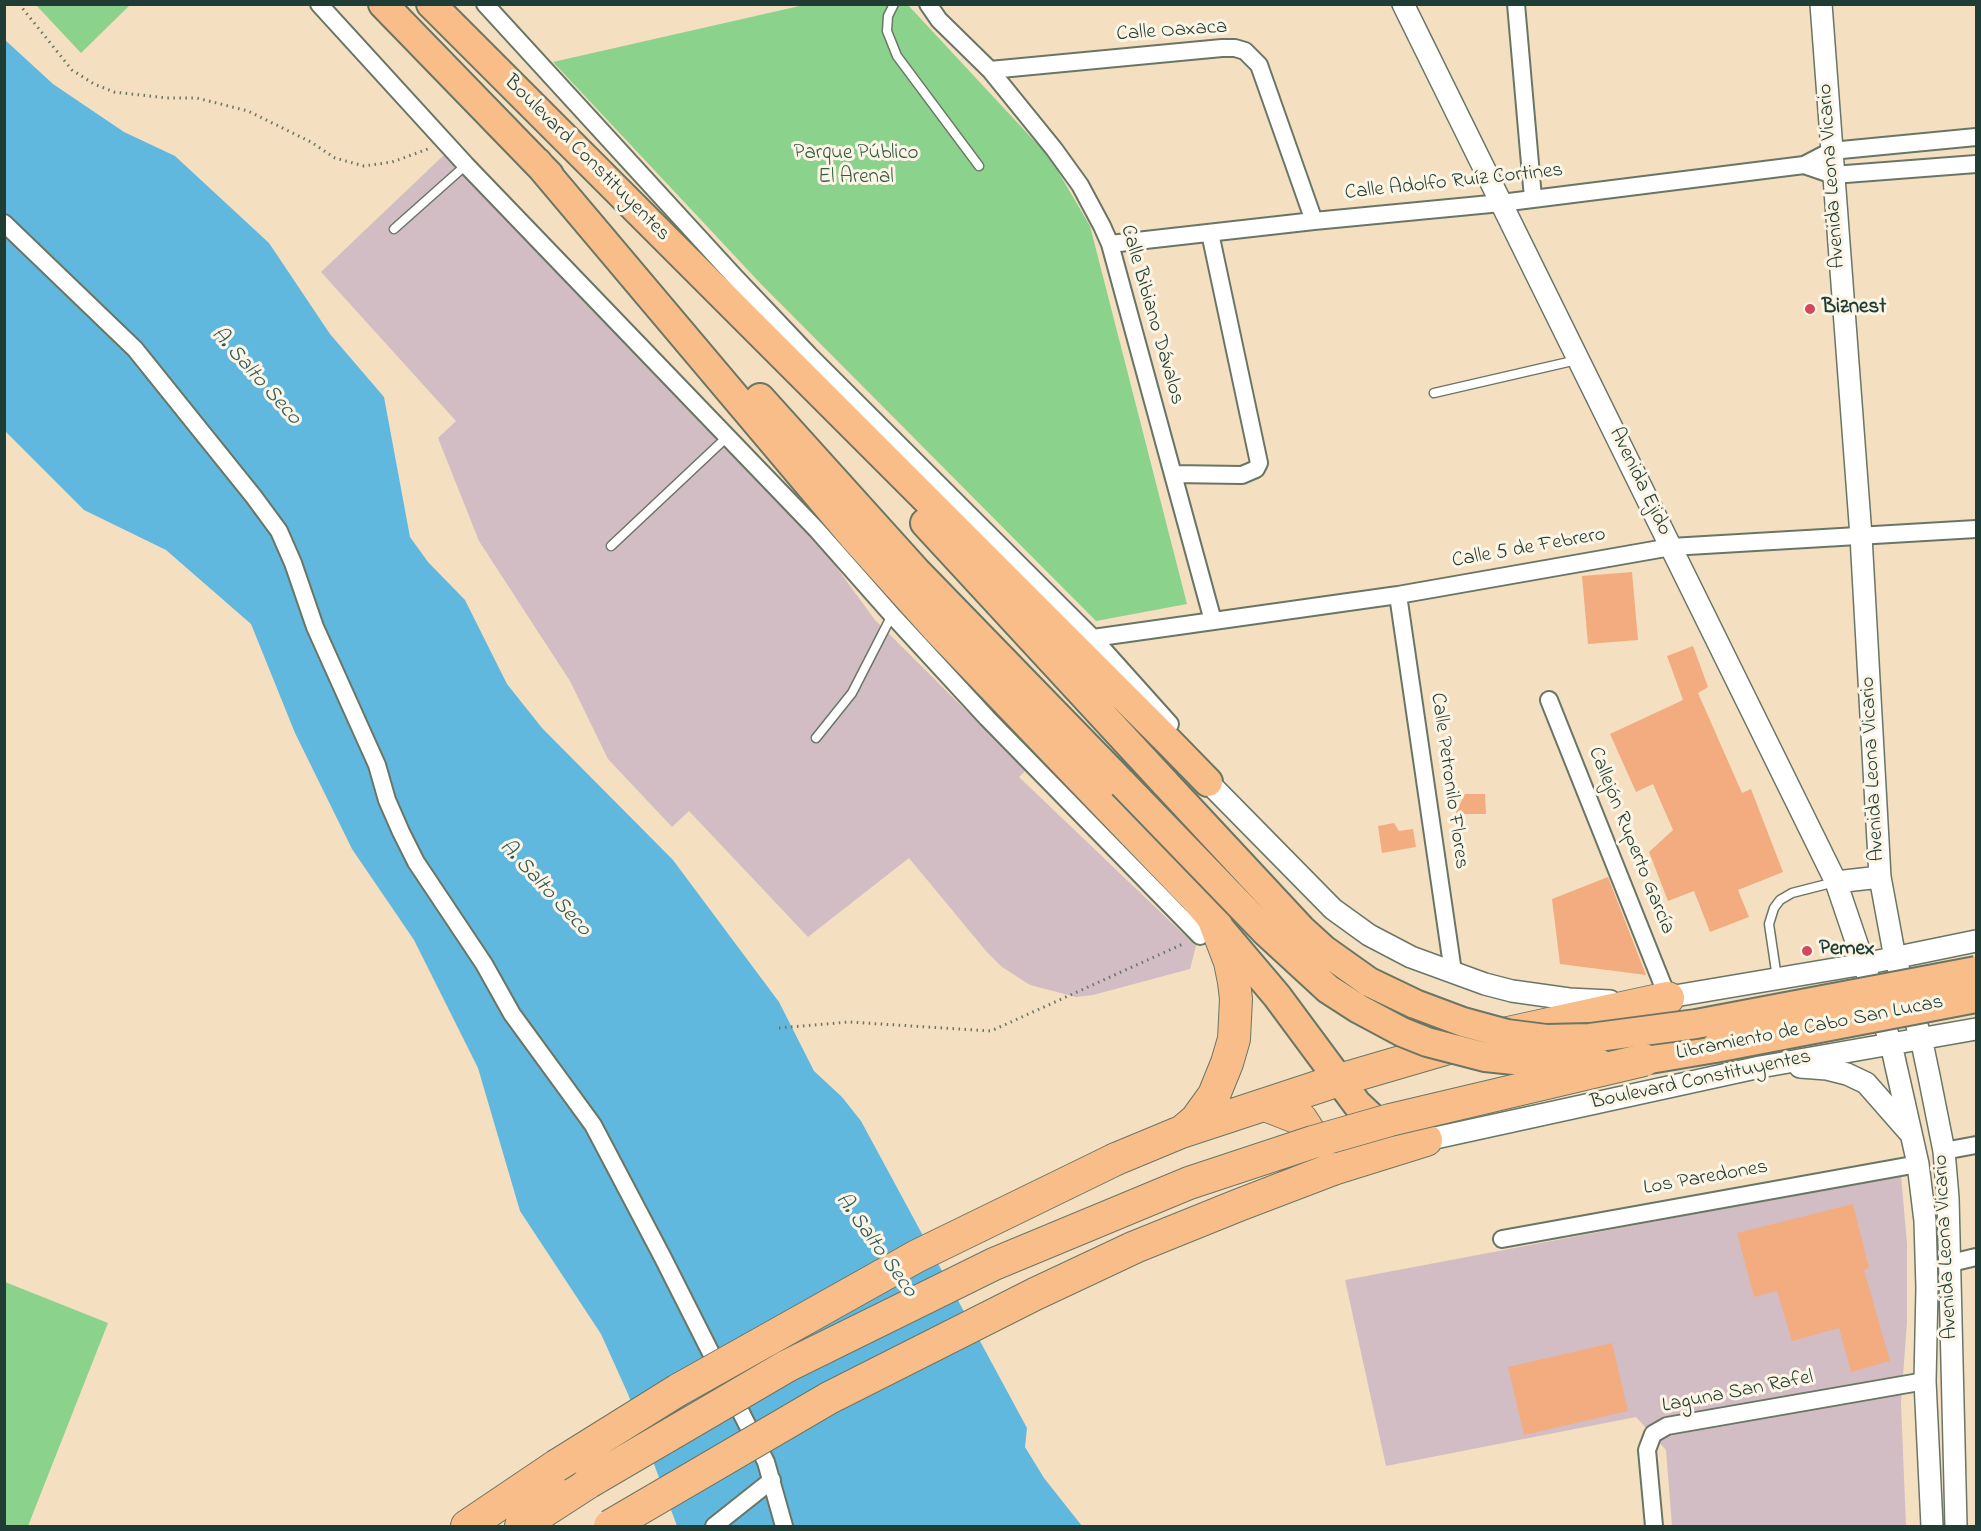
<!DOCTYPE html>
<html>
<head>
<meta charset="utf-8">
<style>
  body { margin:0 }
  #map { position:relative; width:1981px; height:1531px; overflow:hidden; background:#f4dfc1; font-family:"Indie Flower",sans-serif }
  canvas { display:block }
  .frame { position:absolute; inset:0; border:6px solid #1f3d34; pointer-events:none }
</style>
</head>
<body>
<div id="map">
<canvas width="1981" height="1531"></canvas>
<div class="frame"></div>
</div>
<script>
const ctx = document.querySelector('canvas').getContext('2d');
ctx.lineJoin = 'round';
function fill(path, color) {
  ctx.fillStyle = color;
  ctx.fill(path, 'evenodd');
}
function toPath(rows) {
  const path = new Path2D();
  for (const r of rows) {
    path.moveTo(r[0], r[1]);
    for (let i = 2; i < r.length; i += 2) path.lineTo(r[i], r[i + 1]);
  }
  return path;
}
function stroke(path, color, width, dash) {
  ctx.strokeStyle = color;
  ctx.lineWidth = width;
  ctx.lineCap = dash ? 'butt' : 'round';
  ctx.setLineDash(dash || []);
  ctx.stroke(path);
}
function write(font, color, halo, rows, align = 'center') {
  ctx.font = font + ' "Indie Flower",sans-serif';
  ctx.lineWidth = 6;
  ctx.setLineDash([]);
  ctx.textBaseline = 'middle';
  ctx.strokeStyle = halo;
  ctx.fillStyle = color;
  for (const [text, x, y, turn = 0] of rows) {
    ctx.save();
    ctx.translate(x, y);
    ctx.rotate((+turn || 0) * Math.PI / 180);
    ctx.textAlign = isNaN(turn) ? turn : align;
    if (halo) ctx.strokeText(text, 0, 0);
    ctx.fillText(text, 0, 0);
    ctx.restore();
  }
}
fill(toPath([
  [445,154,826,553,875,620,1026,770,1019,777,1196,946,1190,969,1093,995,1076,997,1030,985,1002,967,986,951,909,858,808,937,689,811,672,827,608,759,570,681,479,541,438,438,456,421,321,272],
  [1901,1175,1907,1244,1907,1322,1901,1403,1906,1526,1672,1526,1666,1450,1636,1417,1386,1466,1345,1280]
]), '#d2bdc5');
fill(toPath([
  [36,5,130,5,81,53],
  [804,5,908,5,1040,147,1056,168,1090,226,1187,604,1096,621,761,284,553,62],
  [5,1282,108,1323,28,1526,5,1526]
]), '#8bd28c');
fill(toPath([
  [4,39,53,84,124,132,175,156,269,243,330,334,384,397,410,537,428,562,465,600,507,684,542,728,673,860,779,1002,814,1071,842,1097,861,1121,1027,1428,1025,1447,1044,1478,1082,1526,677,1526,628,1394,601,1334,520,1211,478,1068,414,940,352,849,295,733,251,624,166,550,84,510,5,431]
]), '#61b8de');
fill(toPath([
  [1632,572,1638,640,1588,644,1582,576],
  [1693,646,1708,687,1698,693,1742,793,1751,789,1783,872,1738,890,1749,917,1710,932,1694,891,1668,901,1649,852,1673,830,1653,784,1636,792,1610,734,1683,700,1667,656],
  [1465,794,1485,794,1486,814,1455,814],
  [1394,823,1399,831,1413,829,1416,847,1382,853,1378,826],
  [1608,877,1646,975,1560,964,1552,899],
  [1853,1204,1869,1268,1864,1270,1890,1361,1851,1372,1839,1328,1792,1341,1777,1291,1754,1297,1737,1233],
  [1612,1343,1628,1411,1524,1435,1508,1367]
]), '#f2ac80');
const service = toPath([
  [894,4,888,16,887,31,897,56,979,166],
  [394,229,466,165],
  [1434,393,1577,360],
  [611,546,727,437],
  [816,738,852,693,892,615],
  [1777,978,1769,924,1774,908,1780,900,1792,893,1835,882]
]);
const minor = toPath([
  [319,4,466,165,816,529,892,615,987,718,1200,936],
  [485,4,735,277,809,355,1093,638,1170,724],
  [928,4,939,20,990,70,1054,149,1080,185,1102,226,1110,244,1213,621],
  [1516,4,1533,198],
  [990,70,1222,48,1235,48,1245,51,1259,65,1314,221],
  [1804,165,1833,175,1976,164],
  [4,223,135,349,254,497,279,531,293,563,315,627,377,765,387,800,401,832,416,862,484,964,512,1014,593,1125,663,1258,766,1462,784,1526],
  [1110,244,1314,221,1501,203,1804,165,1831,151,1976,137],
  [1173,474,1242,475,1256,469,1259,463,1210,233],
  [1398,595,1453,972],
  [1093,638,1398,595,1671,547,1976,529],
  [1549,700,1668,998],
  [1944,1151,1976,1145],
  [1502,1239,1918,1164],
  [1951,1263,1976,1257],
  [714,1526,772,1480],
  [1654,1526,1647,1450,1653,1434,1667,1426,1925,1381]
]);
const tertiary = toPath([
  [1403,4,1836,882,1891,1044,1918,1164,1925,1221,1927,1288,1925,1381,1932,1526],
  [1821,4,1861,536,1880,877,1895,958,1921,1038,1929,1076,1944,1151,1948,1198,1956,1526],
  [1208,782,1333,909,1369,935,1411,957,1485,984,1512,991,1569,999,1610,1001],
  [1836,882,1880,877],
  [1657,999,1864,964,1976,941],
  [1800,1067,1827,1069,1847,1074,1866,1083,1909,1132],
  [1426,1140,1760,1067,1976,1029]
]);
const trunk = toPath([
  [383,4,549,175],
  [431,4,1170,743,1208,782],
  [537,162,855,539,935,628,1194,898,1277,996,1357,1104,1374,1120,1396,1134],
  [760,398,916,571,1123,784],
  [925,523,1166,784],
  [1644,1060,1715,1048]
]);
const motorway = toPath([
  [1265,1105,1301,1119,1310,1133,1310,1154,1304,1170,1293,1184],
  [1183,1131,1196,1120,1214,1095,1227,1063,1234,1039,1236,999,1234,982,1230,962,1214,920],
  [1116,1159,1181,1132,1339,1080,1476,1040,1668,998],
  [1333,1169,1426,1140],
  [467,1526,556,1466],
  [521,1526,589,1482]
]);
stroke(service, '#6a7665', 11);
stroke(minor, '#6a7665', 20);
stroke(tertiary, '#6a7665', 24);
stroke(trunk, '#6a7665', 32);
stroke(motorway, '#6a7665', 34);
stroke(toPath([
  [19,4,72,70,94,84,114,92,167,98,197,98,248,111,311,142,335,158,364,166,392,162,428,149],
  [779,1028,849,1022,991,1031,1185,943]
]), '#6a7665', 3, [1.5, 4.5]);
stroke(service, '#fff', 8);
stroke(minor, '#fff', 16);
stroke(tertiary, '#fff', 21);
stroke(trunk, '#f8bd88', 28);
stroke(motorway, '#f8bd88', 32);
const trunkBridge = toPath([
  [1123,784,1266,932,1328,989,1359,1009,1402,1032,1427,1042,1485,1057,1553,1064,1599,1063],
  [1166,784,1301,929,1324,950,1369,982,1415,1004,1463,1022,1507,1034,1546,1039,1590,1038,1696,1024,1976,971],
  [1715,1048,1976,998]
]);
const motorwayBridge = toPath([
  [556,1466,678,1390,917,1256,1116,1159],
  [589,1482,787,1366,994,1264,1189,1183,1313,1142,1390,1120,1644,1060],
  [610,1526,829,1398,1035,1294,1135,1247,1239,1205,1333,1169]
]);
stroke(trunkBridge, '#6a7665', 32, []);
stroke(motorwayBridge, '#6a7665', 34, []);
stroke(trunkBridge, '#f8bd88', 28);
stroke(motorwayBridge, '#f8bd88', 32);
for (const [x, y, r, color] of [
  [1810,309,6,"#d1495b"],
  [1807,951,6,"#d1495b"]
]) {
  const dot = new Path2D();
  dot.arc(x, y, r, 0, 2 * Math.PI);
  ctx.fillStyle = color;
  ctx.fill(dot);
  stroke(dot, '#fcf5e5', 2);
}
write('21px', '#1f3d34', '#fcf5e5', [
  ["Calle Oaxaca",1172,32,-4],
  ["Boulevard Constituyentes",586,159,45],
  ["Avenida Leona Vicario",1833,176,-94],
  ["Calle Adolfo Ruíz Cortines",1454,183,-6],
  ["Calle Bibiano Dávalos",1151,315,74],
  ["Avenida Ejido",1639,482,64],
  ["Calle 5 de Febrero",1529,549,-10],
  ["Avenida Leona Vicario",1874,769,-93],
  ["Calle Petronilo Flores",1448,781,82],
  ["Callejón Ruperto García",1630,841,68],
  ["Libramiento de Cabo San Lucas",1810,1029,-11],
  ["Boulevard Constituyentes",1701,1081,-12],
  ["Los Paredones",1706,1179,-10],
  ["Avenida Leona Vicario",1947,1247,-93],
  ["Laguna San Rafel",1738,1393,-11]
]);
write('21px', '#355b46', '#fcf5e5', [
  ["Parque Público",856,155],
  ["El Arenal",856,179]
]);
write('bold 21px', '#1f3d34', '#fcf5e5', [
  ["Biznest",1822,309],
  ["Pemex",1819,951]
], 'left');
write('italic 22px', '#305c5e', '#fcf5e5', [
  ["A. Salto Seco",255,377,48],
  ["A. Salto Seco",544,889,47],
  ["A. Salto Seco",875,1246,54]
]);
</script>
</body>
</html>
